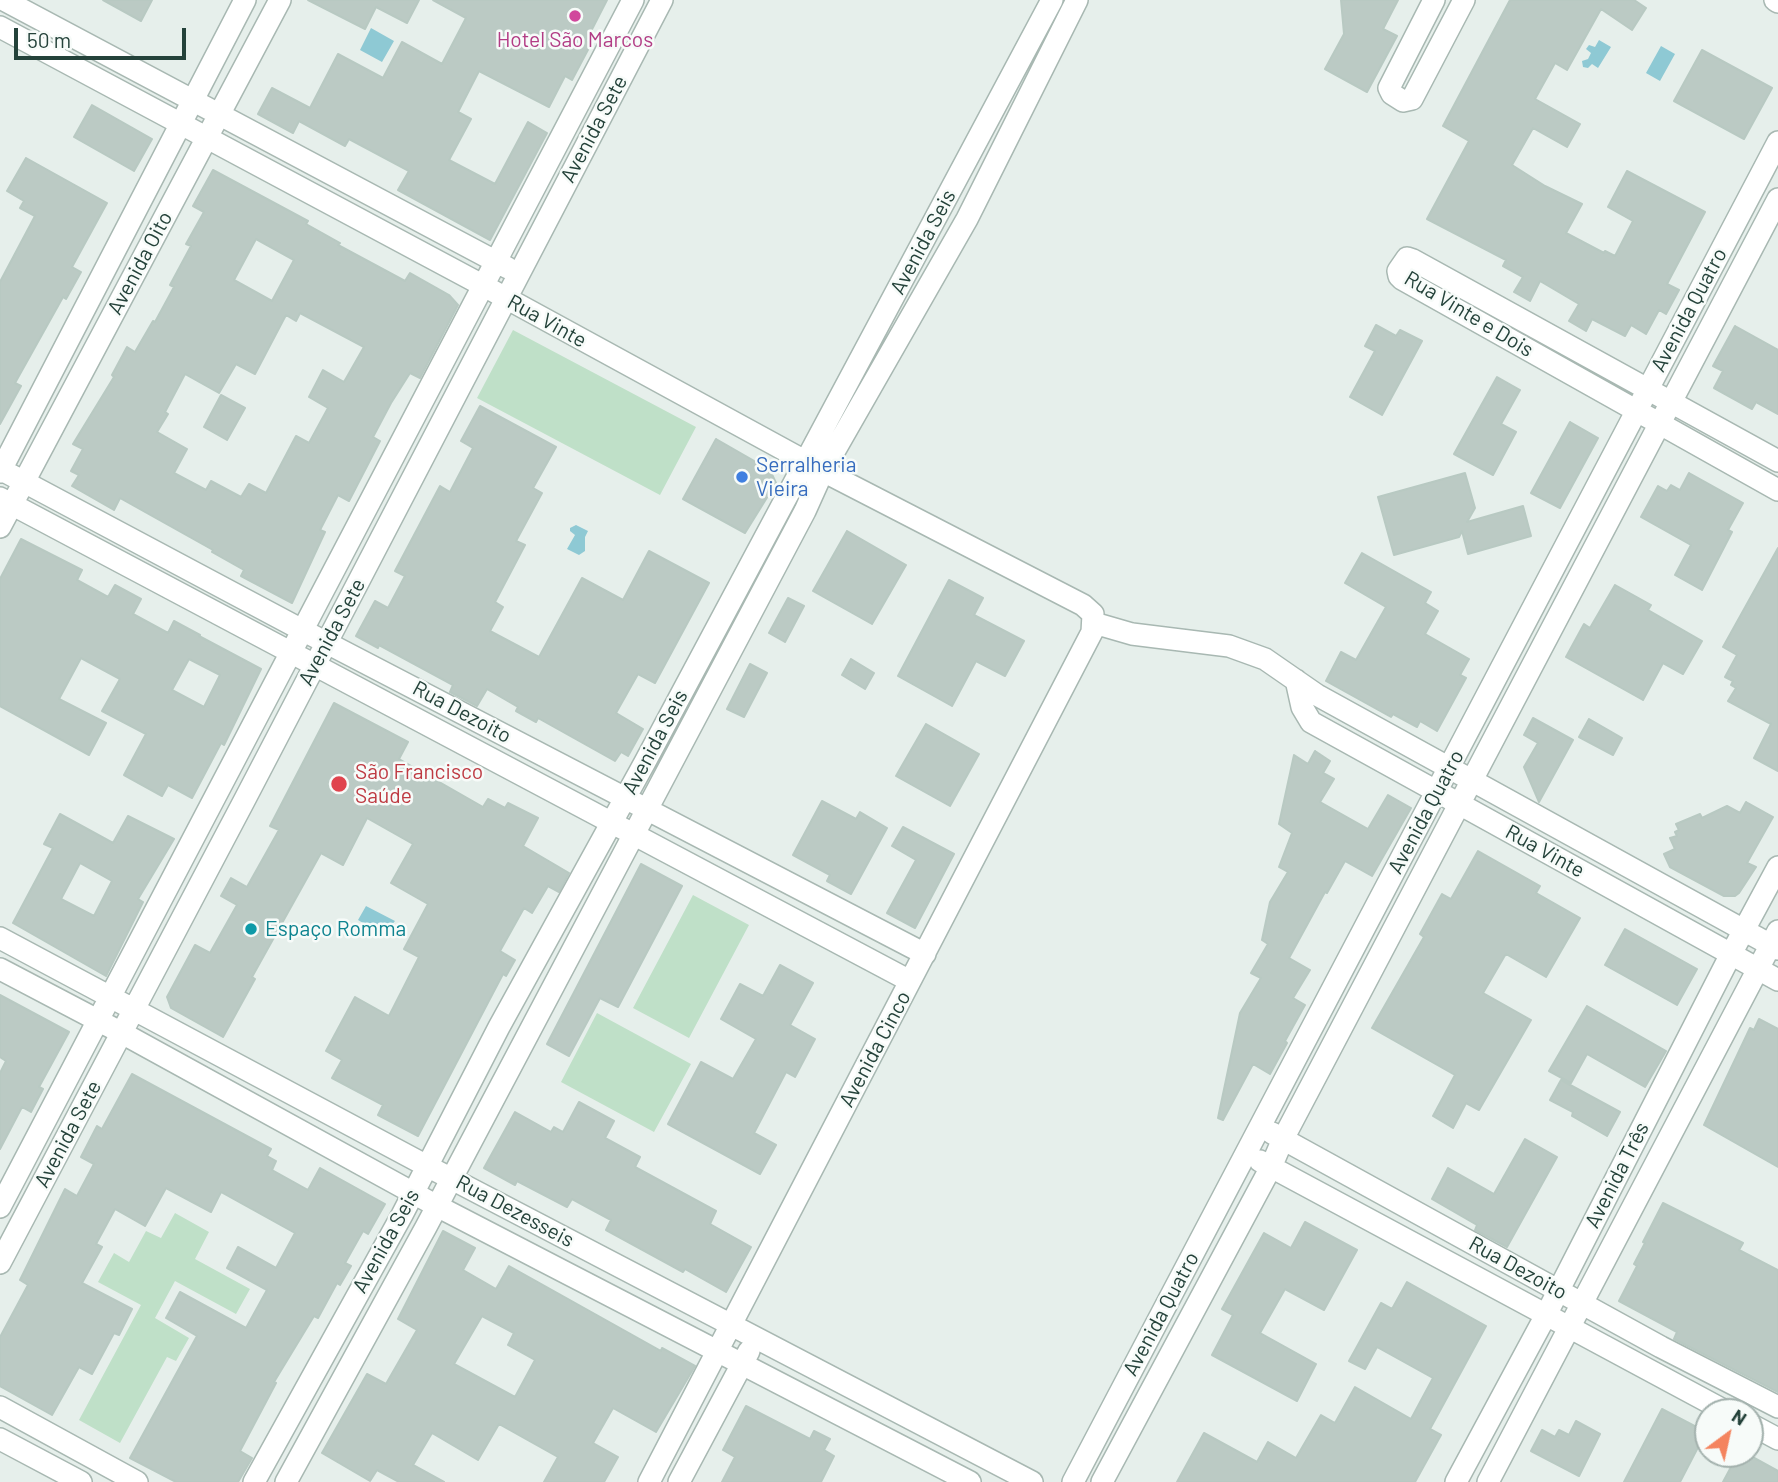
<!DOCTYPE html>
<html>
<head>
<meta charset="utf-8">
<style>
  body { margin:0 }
  #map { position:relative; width:1778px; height:1482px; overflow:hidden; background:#e6efeb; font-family:Barlow,sans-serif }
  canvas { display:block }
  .north { position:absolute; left:1694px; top:1398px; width:70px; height:70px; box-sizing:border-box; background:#f7fbf9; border:2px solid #a3b1ad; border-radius:50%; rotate:33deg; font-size:19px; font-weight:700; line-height:28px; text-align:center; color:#24423a }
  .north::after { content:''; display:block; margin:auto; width:24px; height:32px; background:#f4845f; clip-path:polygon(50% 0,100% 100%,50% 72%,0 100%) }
  .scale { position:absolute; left:14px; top:28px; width:172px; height:32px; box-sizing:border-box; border:4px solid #24423a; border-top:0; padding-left:9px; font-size:21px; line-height:24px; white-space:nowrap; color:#24423a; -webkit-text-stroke:5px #f7fbf9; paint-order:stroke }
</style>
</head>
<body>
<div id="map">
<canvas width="1778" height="1482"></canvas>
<div class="north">N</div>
<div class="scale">50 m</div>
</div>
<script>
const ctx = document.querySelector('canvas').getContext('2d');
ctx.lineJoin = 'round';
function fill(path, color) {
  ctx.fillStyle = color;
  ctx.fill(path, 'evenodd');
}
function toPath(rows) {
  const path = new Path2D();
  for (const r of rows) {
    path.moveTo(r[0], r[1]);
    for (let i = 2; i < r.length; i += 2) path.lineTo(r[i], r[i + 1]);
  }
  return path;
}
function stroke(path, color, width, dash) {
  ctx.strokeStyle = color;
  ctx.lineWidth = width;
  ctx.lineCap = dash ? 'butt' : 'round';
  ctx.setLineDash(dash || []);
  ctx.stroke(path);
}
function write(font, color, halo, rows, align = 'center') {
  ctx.font = font + ' Barlow,sans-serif';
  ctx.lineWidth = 5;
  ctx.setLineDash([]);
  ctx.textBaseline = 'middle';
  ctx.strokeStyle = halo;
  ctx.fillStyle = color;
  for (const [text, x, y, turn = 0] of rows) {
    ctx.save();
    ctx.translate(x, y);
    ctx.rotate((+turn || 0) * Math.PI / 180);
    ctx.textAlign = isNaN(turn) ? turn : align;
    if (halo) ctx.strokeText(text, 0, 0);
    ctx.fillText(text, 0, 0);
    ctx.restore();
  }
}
fill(toPath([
  [513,330,696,427,660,495,477,398],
  [693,895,749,925,689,1038,633,1008],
  [597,1013,691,1064,654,1132,561,1082],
  [175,1213,209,1232,195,1259,250,1289,236,1314,175,1281,155,1318,189,1338,176,1361,167,1357,120,1443,79,1420,141,1305,98,1282,114,1253,129,1262,146,1231,161,1238]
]), '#bfe0c8');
fill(toPath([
  [371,28,394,41,382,62,360,50],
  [1599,40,1611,47,1598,68,1592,64,1588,68,1583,67,1582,61,1588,59,1591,53,1586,49,1589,45,1595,47],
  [1661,46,1675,54,1660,81,1646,73],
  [576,525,588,531,585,537,585,551,579,555,567,549,575,535,570,531,570,528],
  [366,906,395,921,383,935,358,920]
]), '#8ec9d4');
const building = toPath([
  [103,0,152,0,141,21,103,0],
  [308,0,419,0,407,23,376,7,365,29,308,0],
  [433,0,607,0,586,41,591,44,572,80,565,76,549,107,479,71,458,112,471,119,449,160,495,184,528,122,547,133,490,240,398,190,409,171,349,139,345,146,299,121,293,133,258,114,272,88,310,108,338,54,383,78,402,42,442,64,466,18,433,0],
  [1341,0,1398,0,1383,29,1397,36,1367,92,1325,69,1344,34,1341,0],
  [1510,0,1634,0,1646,8,1632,30,1601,9,1567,70,1555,63,1535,99,1580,124,1567,147,1533,128,1512,165,1545,186,1582,204,1566,233,1604,253,1605,251,1615,256,1633,221,1608,207,1627,171,1705,212,1667,284,1679,290,1666,314,1659,310,1646,334,1631,325,1625,336,1592,319,1586,331,1569,321,1579,304,1540,281,1530,301,1514,292,1523,277,1503,266,1506,260,1427,219,1469,141,1443,126,1510,0],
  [1702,50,1772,88,1744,139,1674,101,1702,50],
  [92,105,152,139,134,171,74,137,92,105],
  [26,158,107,203,72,267,81,272,66,299,63,297,15,383,21,386,0,424,0,282,35,216,20,208,24,201,7,191,26,158],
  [213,170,308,221,306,224,340,243,338,245,405,281,410,273,449,295,458,305,420,378,410,373,391,403,373,437,380,441,349,501,338,495,320,530,325,532,292,603,241,576,244,570,212,552,213,550,120,498,114,510,72,486,79,475,71,471,83,449,73,444,114,377,112,375,127,347,135,352,153,321,155,322,174,287,170,285,191,246,186,244,204,212,193,206,213,170],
  [256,239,294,260,272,301,234,280,256,239],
  [300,313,364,347,344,382,323,370,309,397,328,408,309,443,296,436,266,493,249,484,241,497,211,481,206,490,174,473,187,449,157,432,168,414,165,412,185,374,219,393,236,364,255,374,286,315,296,321,300,313],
  [1376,325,1396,336,1400,330,1422,341,1382,415,1350,397,1375,351,1365,346,1376,325],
  [1735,326,1778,350,1778,414,1756,402,1752,409,1714,388,1723,371,1713,366,1735,326],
  [1497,377,1520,390,1501,424,1516,432,1493,475,1454,454,1497,377],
  [221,395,245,408,227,440,204,427,221,395],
  [480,406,556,447,533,488,542,493,516,541,525,545,495,602,503,607,490,631,539,657,582,578,623,600,649,551,709,583,655,683,638,674,616,713,643,729,628,756,621,752,615,761,538,718,536,722,516,711,518,707,487,689,477,706,450,692,453,685,379,645,378,648,356,636,375,601,388,608,405,576,395,571,440,486,450,492,473,448,461,441,480,406],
  [1570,422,1598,438,1560,508,1531,493,1570,422],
  [716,439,770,470,776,483,745,533,683,499,716,439],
  [1465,473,1475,508,1467,522,1523,506,1531,536,1468,554,1462,531,1459,537,1394,555,1378,497,1465,473],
  [1689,473,1743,503,1728,530,1732,532,1702,590,1675,575,1691,545,1641,517,1658,486,1667,491,1671,485,1680,490,1689,473],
  [847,531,906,565,872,624,813,591,847,531],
  [21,539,82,570,77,580,108,597,115,585,141,599,133,614,168,633,174,621,200,635,199,636,261,669,224,745,221,743,192,798,168,785,162,796,124,775,146,734,102,711,120,679,81,658,59,699,106,723,89,755,0,706,0,579,21,539],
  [189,659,220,675,204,707,172,690,189,659],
  [1778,548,1778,771,1754,758,1771,724,1728,701,1736,688,1731,685,1733,681,1725,677,1737,655,1723,647,1778,548],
  [1362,553,1431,592,1425,603,1438,611,1425,634,1469,659,1460,675,1466,678,1437,731,1420,721,1417,727,1393,714,1391,717,1326,681,1341,652,1356,660,1386,607,1345,583,1362,553],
  [949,580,983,598,974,615,1024,641,1005,676,976,661,952,706,898,676,949,580],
  [1615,585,1651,605,1648,610,1702,641,1683,674,1663,663,1643,700,1566,657,1584,624,1590,628,1615,585],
  [788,598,804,606,785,642,769,633,788,598],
  [851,659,874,673,865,689,842,675,851,659],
  [750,664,767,673,744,717,727,709,750,664],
  [334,703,408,742,399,759,483,807,488,799,505,808,508,803,538,818,523,846,569,873,559,892,548,886,532,913,524,908,500,951,515,960,506,976,503,974,418,1136,378,1115,383,1105,332,1078,342,1060,326,1051,355,997,389,1016,419,957,404,949,428,904,391,883,413,844,367,818,343,865,321,853,252,977,255,979,223,1037,171,1008,167,997,195,945,210,953,237,905,221,896,231,878,247,887,279,830,270,826,334,703],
  [1533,718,1573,740,1539,802,1524,767,1538,743,1524,735,1533,718],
  [1589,719,1622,738,1613,755,1579,737,1589,719],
  [926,724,979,754,950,806,896,776,926,724],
  [1315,751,1330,761,1323,773,1334,779,1320,802,1368,829,1388,795,1411,808,1372,876,1345,861,1327,893,1325,892,1289,958,1310,970,1293,998,1305,1005,1285,1041,1287,1043,1270,1074,1253,1064,1223,1120,1218,1118,1240,1013,1261,978,1251,973,1268,944,1262,940,1270,902,1288,872,1279,867,1292,833,1279,824,1294,755,1308,764,1315,751],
  [822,801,856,819,860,812,887,828,851,894,827,881,830,875,793,855,822,801],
  [1746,802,1773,817,1747,863,1756,867,1739,893,1735,896,1724,896,1670,867,1664,854,1675,849,1670,838,1677,836,1675,832,1679,830,1676,824,1700,814,1702,818,1727,806,1740,813,1746,802],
  [60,814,113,843,128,816,174,839,138,899,143,902,106,976,13,923,53,848,44,844,60,814],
  [80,863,112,881,94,916,61,899,80,863],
  [903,827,954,854,915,928,887,913,916,860,892,846,903,827],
  [1478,851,1540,886,1536,893,1580,918,1546,977,1506,954,1504,957,1483,993,1531,1020,1479,1110,1466,1103,1453,1128,1433,1116,1455,1075,1372,1028,1424,937,1420,934,1442,894,1451,899,1478,851],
  [641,864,682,886,618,1007,600,998,569,1056,547,1044,641,864],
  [1625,929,1697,969,1677,1005,1605,965,1625,929],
  [780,965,813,983,790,1025,815,1039,795,1077,786,1072,754,1133,776,1145,760,1174,668,1124,701,1062,733,1079,756,1039,721,1019,740,984,763,996,780,965],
  [0,995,69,1032,39,1087,43,1089,31,1112,22,1107,0,1149,0,1073,6,1061,0,1057,0,995],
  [1587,1006,1666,1051,1645,1087,1587,1054,1571,1083,1549,1071,1587,1006],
  [1759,1019,1778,1029,1778,1167,1704,1125,1750,1028,1754,1030,1759,1019],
  [132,1074,271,1149,267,1156,276,1161,272,1170,308,1190,320,1168,385,1204,368,1234,363,1231,345,1263,351,1266,340,1285,337,1283,318,1318,314,1316,274,1382,276,1383,240,1451,252,1458,238,1482,176,1482,130,1458,197,1336,166,1318,180,1292,246,1328,267,1290,227,1268,238,1247,276,1268,295,1233,221,1192,211,1212,166,1188,145,1226,115,1209,96,1244,102,1247,82,1283,132,1309,119,1335,114,1333,92,1374,79,1367,52,1415,0,1386,0,1337,28,1285,20,1280,65,1189,77,1196,94,1164,81,1157,97,1126,102,1129,132,1074],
  [1561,1080,1620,1112,1607,1136,1572,1116,1573,1112,1550,1100,1561,1080],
  [579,1102,614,1121,605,1138,640,1157,635,1167,716,1211,710,1224,751,1247,726,1292,685,1269,683,1272,606,1230,611,1220,572,1199,567,1207,517,1181,515,1185,484,1168,515,1112,551,1132,554,1127,563,1132,579,1102],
  [1525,1139,1557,1157,1507,1247,1475,1230,1477,1225,1432,1199,1448,1168,1494,1194,1525,1139],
  [1663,1203,1743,1243,1739,1250,1778,1270,1778,1392,1674,1339,1677,1332,1619,1301,1637,1266,1634,1264,1645,1243,1643,1242,1663,1203],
  [1305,1222,1357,1250,1324,1310,1285,1289,1260,1333,1316,1364,1297,1401,1212,1355,1233,1315,1222,1309,1264,1233,1291,1248,1305,1222],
  [443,1231,475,1248,463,1270,496,1289,509,1266,661,1351,662,1348,695,1366,656,1432,613,1408,593,1443,618,1457,604,1482,544,1482,558,1457,499,1424,478,1460,432,1433,413,1465,444,1482,399,1482,377,1470,370,1481,322,1453,367,1374,386,1384,417,1330,398,1319,443,1231],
  [482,1316,514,1333,508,1345,535,1360,515,1397,454,1364,482,1316],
  [1407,1282,1486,1326,1430,1429,1441,1435,1415,1482,1177,1482,1204,1433,1257,1462,1268,1442,1296,1458,1321,1415,1335,1423,1355,1387,1411,1419,1433,1378,1377,1347,1365,1369,1349,1361,1381,1303,1392,1309,1407,1282],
  [746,1406,810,1439,814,1431,830,1439,824,1450,834,1456,821,1482,722,1482,735,1457,723,1450,746,1406],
  [1662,1409,1706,1432,1680,1482,1624,1482,1662,1409],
  [1576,1421,1600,1434,1579,1476,1531,1451,1542,1430,1555,1437,1559,1430,1569,1435,1576,1421],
  [1738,1454,1747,1454,1778,1471,1778,1482,1723,1482,1738,1454]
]);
fill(building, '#bbcac4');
stroke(building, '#b8c9c2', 2);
const minor = toPath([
  [4,0,508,268],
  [1434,0,1389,88,1392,94,1403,101,1412,99,1464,0],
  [1775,0,1778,2],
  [0,27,484,286,823,471,1083,605,1093,614,1092,632,649,1482],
  [1778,461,1413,260,1407,258,1398,271,1399,276,1402,279,1778,490],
  [0,469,304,631,925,954],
  [0,472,245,0],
  [0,498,910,981],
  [0,527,280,0],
  [1094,623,1132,634,1229,646,1265,659,1317,695,1778,949],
  [1296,680,1302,707,1311,722,1778,980],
  [0,938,427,1166,1032,1482],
  [0,969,122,1033,437,1206,970,1482],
  [1272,1133,1661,1347,1778,1407],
  [1260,1161,1727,1412],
  [0,1207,633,0],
  [0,1263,244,801,662,0],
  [0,1407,137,1482],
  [1750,1424,1778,1439],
  [0,1439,81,1482],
  [254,1482,402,1215,499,1027,645,762,1052,0],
  [286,1482,426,1227,805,511,823,471,967,219,1077,0],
  [679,1482,749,1351],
  [1073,1482,1778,142],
  [1102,1482,1271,1167,1283,1139,1778,199],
  [1456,1482,1546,1315,1731,954,1778,867],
  [1488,1482,1778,931]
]);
stroke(minor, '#a8b8b2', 24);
stroke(minor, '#fff', 21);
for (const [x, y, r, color] of [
  [575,16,7,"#d1479c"],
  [742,477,7,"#3f7fe0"],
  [339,784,9,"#e0444e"],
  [251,929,7,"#0f9aa8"]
]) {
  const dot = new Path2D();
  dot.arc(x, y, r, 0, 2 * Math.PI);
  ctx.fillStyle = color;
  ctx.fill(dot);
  stroke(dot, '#f7fbf9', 2.5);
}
write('21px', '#b23c85', '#f7fbf9', [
  ["Hotel São Marcos",575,40]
]);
write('21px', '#24423a', '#f7fbf9', [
  ["Avenida Sete",594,129,-62],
  ["Avenida Seis",923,242,-62],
  ["Avenida Oito",140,263,-62],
  ["Avenida Quatro",1689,310,-62],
  ["Rua Vinte e Dois",1469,314,31],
  ["Rua Vinte",547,321,29],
  ["Avenida Sete",332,632,-62],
  ["Rua Dezoito",462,712,28],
  ["Avenida Seis",655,742,-62],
  ["Avenida Quatro",1426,812,-62],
  ["Rua Vinte",1545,851,29],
  ["Avenida Cinco",875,1049,-62],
  ["Avenida Sete",68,1134,-62],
  ["Avenida Três",1617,1175,-63],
  ["Rua Dezesseis",515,1211,28],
  ["Avenida Seis",386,1241,-61],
  ["Rua Dezoito",1518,1268,29],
  ["Avenida Quatro",1161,1314,-62]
]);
write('21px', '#366cbe', '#f7fbf9', [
  ["Serralheria",756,465],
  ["Vieira",756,489]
], 'left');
write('21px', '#be3a42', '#f7fbf9', [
  ["São Francisco",355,772],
  ["Saúde",355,796]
], 'left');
write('21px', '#0d838f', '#f7fbf9', [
  ["Espaço Romma",265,929]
], 'left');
</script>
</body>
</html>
